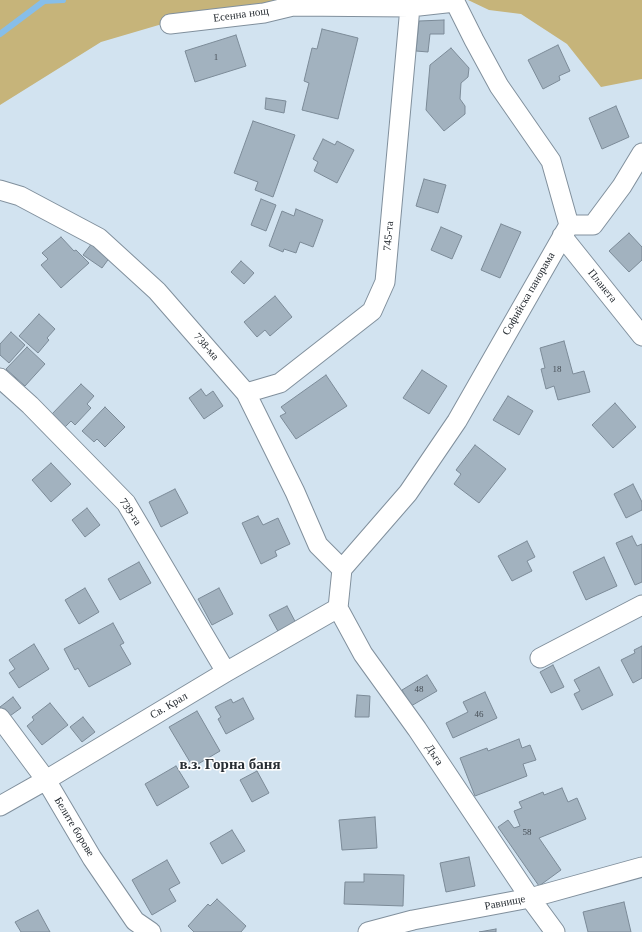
<!DOCTYPE html>
<html>
<head>
<meta charset="utf-8">
<style>
  body { margin:0 }
  canvas { display:block; background:#d2e3f0 }
</style>
</head>
<body>
<canvas width="642" height="932"></canvas>
<script>
const ctx = document.querySelector('canvas').getContext('2d');
ctx.lineJoin = 'round';
function fill(path, color) {
  ctx.fillStyle = color;
  ctx.fill(path, 'evenodd');
}
function toPath(rows) {
  const path = new Path2D();
  for (const r of rows) {
    path.moveTo(r[0], r[1]);
    for (let i = 2; i < r.length; i += 2) path.lineTo(r[i], r[i + 1]);
  }
  return path;
}
function stroke(path, color, width, dash) {
  ctx.strokeStyle = color;
  ctx.lineWidth = width;
  ctx.lineCap = dash ? 'butt' : 'round';
  ctx.setLineDash(dash || []);
  ctx.stroke(path);
}
function write(font, color, halo, rows, align = 'center') {
  ctx.font = font + ' "Times New Roman",serif';
  ctx.lineWidth = 3;
  ctx.setLineDash([]);
  ctx.textBaseline = 'middle';
  ctx.strokeStyle = halo;
  ctx.fillStyle = color;
  for (const [text, x, y, turn = 0] of rows) {
    ctx.save();
    ctx.translate(x, y);
    ctx.rotate((+turn || 0) * Math.PI / 180);
    ctx.textAlign = isNaN(turn) ? turn : align;
    if (halo) ctx.strokeText(text, 0, 0);
    ctx.fillText(text, 0, 0);
    ctx.restore();
  }
}
fill(toPath([
  [0,0,455,0,186,17,101,42,0,105],
  [468,0,642,0,642,79,601,87,567,44,521,14,489,10]
]), '#c6b47a');
stroke(toPath([
  [0,34,44,1,63,0]
]), '#87bee9', 6);
const building = toPath([
  [444,20,444,34,430,34,428,52,416,51,419,21,444,20],
  [322,29,358,38,338,119,302,110,309,83,304,81,312,48,317,49,322,29],
  [236,35,246,66,195,82,185,51,236,35],
  [558,45,570,71,559,76,560,80,543,89,528,60,558,45],
  [451,48,469,68,468,77,461,83,460,99,465,106,465,114,444,131,426,110,430,65,451,48],
  [266,98,286,101,284,113,265,109,266,98],
  [616,106,629,137,602,149,589,118,616,106],
  [253,121,295,135,273,197,255,190,258,182,234,173,253,121],
  [323,139,335,145,337,141,354,150,337,183,314,171,318,162,313,159,323,139],
  [424,179,446,185,438,213,416,206,424,179],
  [261,199,276,205,266,231,251,225,261,199],
  [296,209,323,220,313,247,300,242,296,253,284,249,283,252,269,246,282,211,294,216,296,209],
  [501,224,521,232,500,278,481,270,501,224],
  [441,227,462,236,452,259,431,250,441,227],
  [629,233,642,247,642,260,629,272,609,251,629,233],
  [61,237,74,251,76,250,89,263,61,288,41,265,48,259,42,253,61,237],
  [92,243,110,257,102,268,83,255,92,243],
  [241,261,254,273,244,284,231,272,241,261],
  [275,296,292,317,270,336,265,330,257,337,244,322,275,296],
  [39,314,55,329,47,338,49,340,38,353,19,336,39,314],
  [11,332,25,345,9,363,0,355,0,344,11,332],
  [564,341,573,374,584,371,590,392,558,400,554,386,546,389,541,369,545,368,540,348,564,341],
  [27,347,45,364,25,386,6,369,27,347],
  [422,370,447,386,429,414,403,398,422,370],
  [326,375,347,406,296,439,280,416,286,413,281,407,326,375],
  [81,384,94,396,87,404,91,408,75,425,71,421,64,428,51,415,81,384],
  [201,389,206,396,213,391,223,406,204,419,189,398,201,389],
  [508,396,533,411,519,435,493,420,508,396],
  [615,403,636,427,613,448,592,425,615,403],
  [105,407,125,427,105,447,97,439,94,442,82,431,105,407],
  [475,445,506,469,479,503,454,484,461,474,456,470,475,445],
  [51,463,71,484,51,502,32,480,51,463],
  [633,484,642,502,642,510,626,518,614,494,633,484],
  [175,489,188,513,161,527,149,502,175,489],
  [87,508,100,525,85,537,72,520,87,508],
  [258,516,263,525,278,518,290,544,275,551,277,556,261,564,242,523,258,516],
  [632,536,637,546,642,544,642,582,635,585,616,543,632,536],
  [527,541,535,557,527,561,532,571,512,581,498,556,527,541],
  [604,557,617,586,586,600,573,572,604,557],
  [139,562,151,583,120,600,108,579,139,562],
  [85,588,99,612,79,624,65,600,85,588],
  [219,588,233,614,212,625,198,599,219,588],
  [287,606,297,625,280,635,269,615,287,606],
  [113,623,124,643,120,645,131,664,89,687,78,668,75,670,64,649,113,623],
  [34,644,49,669,19,688,9,673,15,669,9,660,34,644],
  [642,646,642,678,633,683,621,660,635,653,634,650,642,646],
  [553,665,564,687,551,693,540,672,553,665],
  [599,667,613,695,582,710,574,694,580,691,574,680,599,667],
  [427,675,437,691,411,706,402,690,427,675],
  [485,692,497,718,453,738,446,723,468,712,463,702,485,692],
  [357,695,370,696,369,717,355,717,357,695],
  [13,697,21,708,7,718,0,709,0,707,13,697],
  [243,698,254,719,226,734,218,719,221,717,215,707,231,699,233,703,243,698],
  [50,703,68,725,42,745,27,726,34,720,32,717,50,703],
  [197,711,220,751,193,767,169,727,197,711],
  [83,717,95,732,82,742,70,727,83,717],
  [519,739,522,748,530,745,536,760,523,764,527,776,475,796,460,758,487,748,488,751,519,739],
  [176,766,189,787,157,806,145,784,176,766],
  [257,771,269,793,252,802,240,780,257,771],
  [562,788,568,802,577,798,586,819,539,838,561,870,539,886,498,827,508,820,514,828,520,826,514,811,522,808,519,802,543,792,544,795,562,788],
  [375,817,377,848,342,850,339,820,375,817],
  [232,830,245,851,222,864,210,843,232,830],
  [469,857,475,886,446,892,440,863,469,857],
  [167,860,180,883,169,889,176,901,152,915,132,880,167,860],
  [364,874,404,875,403,906,344,904,345,882,364,882,364,874],
  [217,899,246,926,241,932,194,932,188,926,208,904,210,906,217,899],
  [624,902,631,932,588,932,583,912,624,902],
  [38,910,50,932,21,932,15,922,38,910],
  [496,929,496,932,479,932,496,929]
]);
fill(building, '#a2b2bf');
stroke(building, '#7c8b98', 1);
const minor = toPath([
  [170,24,264,13,293,6,410,7,455,2],
  [0,190,20,196,99,238,157,291,246,393,295,492,318,545,342,569],
  [569,225,593,225,622,186,642,153],
  [562,236,642,336],
  [0,378,30,405,126,503,226,672],
  [246,393,280,383,372,311,385,282,410,7],
  [342,569,408,493,457,421,569,225,551,161,499,86,474,40,455,2,455,0],
  [342,569,338,608,363,654,417,729,530,898,555,932],
  [540,658,642,605],
  [0,718,46,780,92,858,135,921,151,932],
  [0,806,46,780,226,672,338,608],
  [368,932,413,920,530,898,642,867]
]);
stroke(minor, '#81909d', 21);
stroke(minor, '#fff', 19);
write('9px', '#464e56', null, [
  ["1",216,58],
  ["18",557,370],
  ["48",419,690],
  ["46",479,715],
  ["58",527,833]
]);
write('11px', '#272d33', '#fff', [
  ["Есенна нощ",241,15,-8],
  ["745-та",389,236,-85],
  ["Планета",602,286,51],
  ["Софийска панорама",529,294,-60],
  ["738-ма",206,347,49],
  ["739-та",130,512,56],
  ["Св. Крал",169,706,-31],
  ["Дъга",434,755,57],
  ["Белите борове",74,827,59],
  ["Равнище",505,903,-11]
]);
write('bold 15px', '#272d33', '#fff', [
  ["в.з. Горна баня",230,765]
]);
</script>
</body>
</html>
